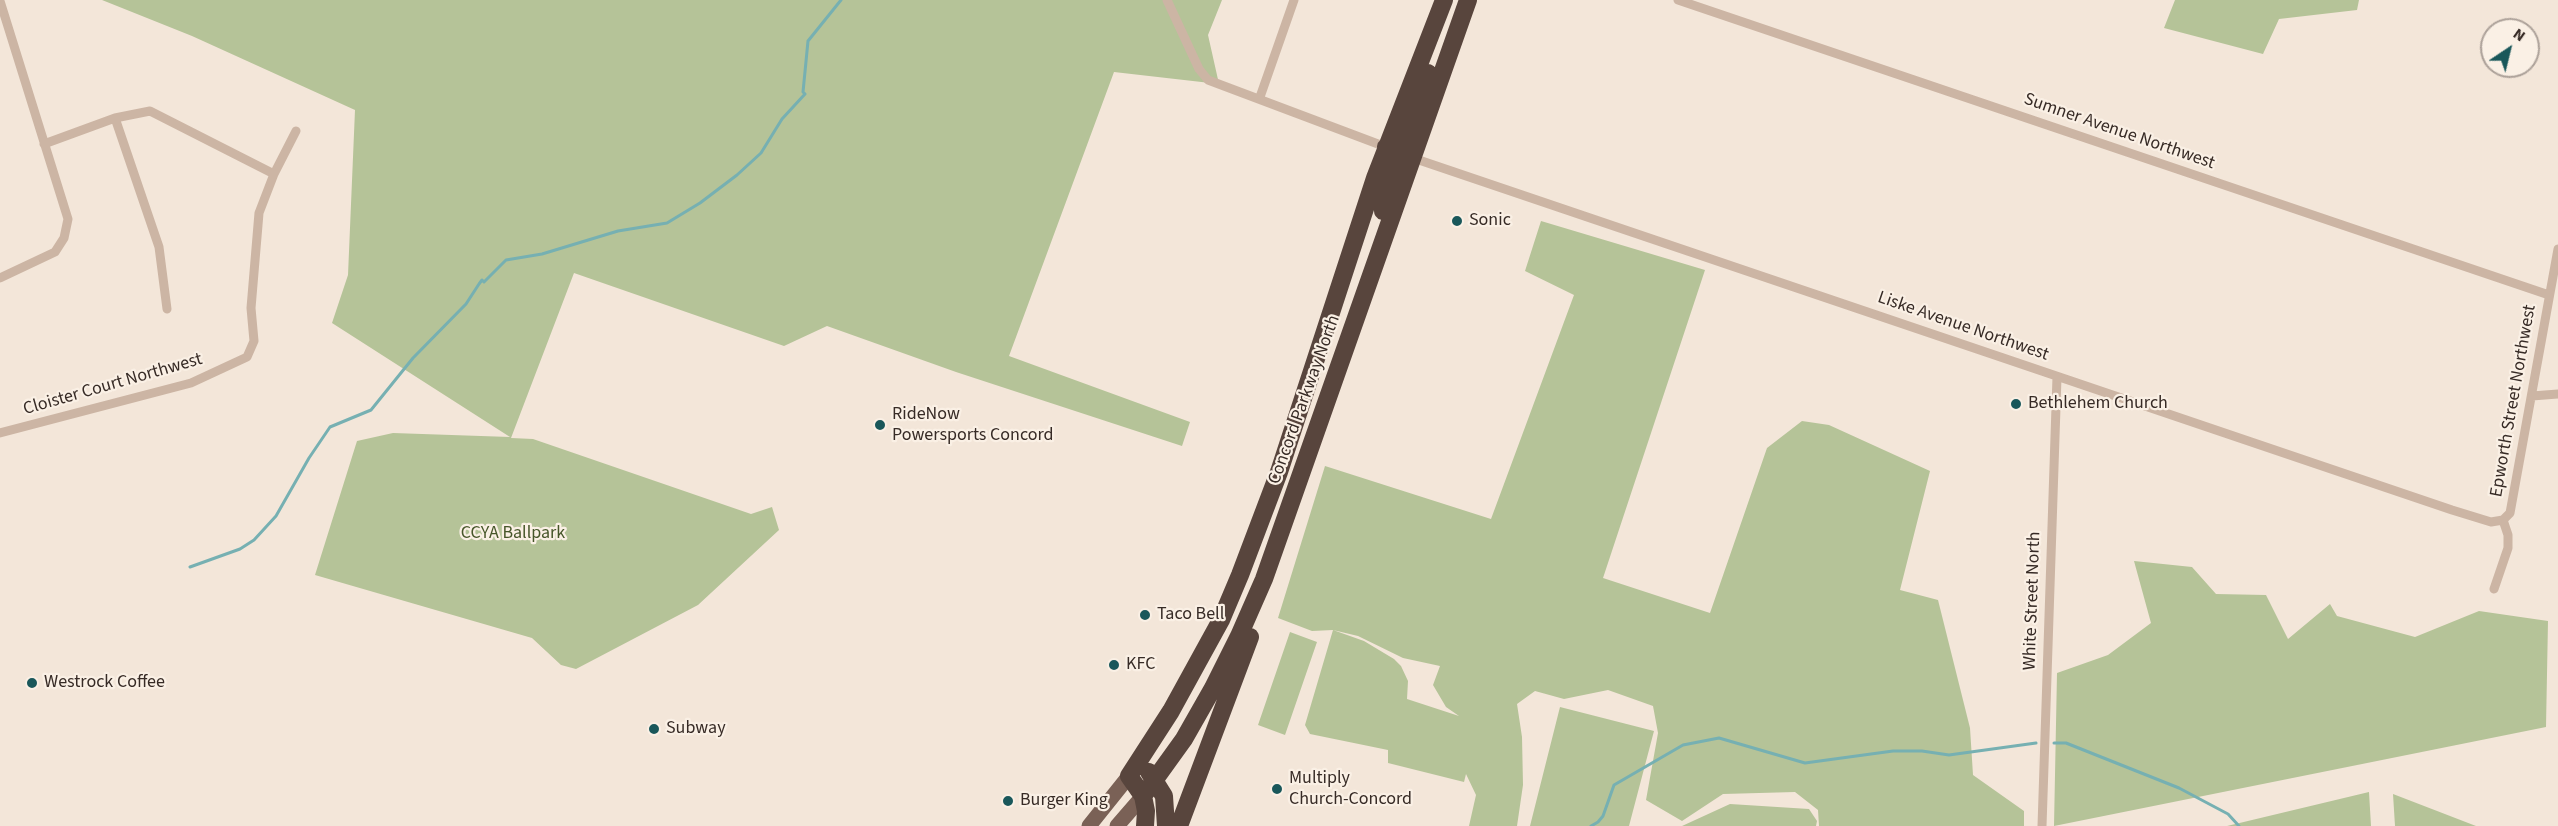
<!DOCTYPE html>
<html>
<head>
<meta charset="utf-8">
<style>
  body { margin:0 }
  #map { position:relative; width:2558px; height:826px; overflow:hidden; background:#f3e6d9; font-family:"Source Sans 3",sans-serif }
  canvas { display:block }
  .north { position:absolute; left:2480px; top:18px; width:60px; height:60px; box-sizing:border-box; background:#faf0e5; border:2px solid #aca199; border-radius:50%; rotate:35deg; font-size:16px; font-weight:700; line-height:24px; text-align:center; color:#372b26 }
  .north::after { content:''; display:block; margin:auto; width:21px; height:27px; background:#19575a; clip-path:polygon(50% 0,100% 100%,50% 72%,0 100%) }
</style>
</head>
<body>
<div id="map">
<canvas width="2558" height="826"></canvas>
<div class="north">N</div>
</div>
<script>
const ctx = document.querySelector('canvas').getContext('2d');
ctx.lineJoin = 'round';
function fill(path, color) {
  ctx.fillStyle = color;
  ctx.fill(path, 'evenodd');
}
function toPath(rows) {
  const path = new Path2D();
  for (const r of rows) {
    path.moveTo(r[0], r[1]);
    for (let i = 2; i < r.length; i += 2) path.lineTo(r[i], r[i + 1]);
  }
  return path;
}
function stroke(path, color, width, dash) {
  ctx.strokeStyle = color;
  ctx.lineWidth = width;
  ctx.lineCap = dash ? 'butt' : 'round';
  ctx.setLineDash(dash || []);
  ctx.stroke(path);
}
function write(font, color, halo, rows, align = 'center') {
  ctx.font = font + ' "Source Sans 3",sans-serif';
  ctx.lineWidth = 4.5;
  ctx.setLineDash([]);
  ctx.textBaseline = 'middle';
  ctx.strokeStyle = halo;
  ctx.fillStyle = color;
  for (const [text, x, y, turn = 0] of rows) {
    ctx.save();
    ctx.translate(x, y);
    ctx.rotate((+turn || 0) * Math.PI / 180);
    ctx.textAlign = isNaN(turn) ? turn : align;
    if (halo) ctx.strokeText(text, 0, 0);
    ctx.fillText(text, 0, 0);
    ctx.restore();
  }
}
fill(toPath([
  [102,0,1222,0,1208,35,1219,84,1114,72,1009,356,1190,422,1182,446,956,372,827,326,784,346,574,273,511,438,533,439,751,514,772,507,779,530,698,605,576,669,561,665,532,638,315,575,357,441,393,433,510,437,332,323,348,275,355,110,192,36],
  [2175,0,2359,0,2357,10,2279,19,2263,54,2164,28],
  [1541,221,1705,270,1603,578,1710,613,1767,448,1802,421,1829,425,1930,471,1900,590,1938,600,1970,728,1973,775,2024,811,2024,826,1819,826,1818,810,1795,792,1723,794,1682,821,1646,800,1658,733,1653,706,1608,690,1564,699,1535,691,1517,704,1522,737,1523,785,1517,826,1469,826,1476,795,1466,774,1464,782,1388,763,1388,750,1310,734,1305,725,1333,630,1312,631,1278,618,1325,466,1491,519,1574,295,1525,271],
  [1333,630,1358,636,1403,658,1440,666,1433,685,1446,707,1459,716,1407,699,1408,681,1401,666,1394,659,1364,641],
  [2134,561,2192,567,2216,594,2266,595,2288,639,2330,604,2337,616,2415,637,2479,611,2548,621,2546,727,2054,826,2057,673,2108,655,2151,623],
  [1290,632,1317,642,1285,735,1258,725],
  [1560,707,1654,731,1629,826,1530,826],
  [2369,792,2371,826,2227,826],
  [2393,794,2476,826,2395,826],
  [1730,804,1809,809,1817,821,1816,826,1682,826]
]), '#b5c398');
stroke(toPath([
  [190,567,240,549,254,540,276,516,309,458,330,427,371,410,413,358,466,304,479,284,482,280,484,282,506,260,542,254,618,231,667,223,700,203,737,175,761,153,782,119,805,94,803,92,808,41,841,0],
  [2054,743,2066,743,2179,788,2228,814,2239,826],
  [1591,826,1598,822,1603,816,1614,785,1683,745,1719,738,1805,763,1893,751,1922,751,1949,755,2036,743]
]), '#76b0b2', 3);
stroke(toPath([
  [1167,0,1199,69,1208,80,1386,147],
  [1678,0,2549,295],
  [0,1,68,219,64,238,55,252,0,278],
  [1260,97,1294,0],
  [115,118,159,247,167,309],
  [44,144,115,118,150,111,274,174],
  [1413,158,2452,510,2491,522,2503,520],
  [2532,396,2558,394],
  [0,433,191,383,247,357,254,341,251,308,259,213,274,174,296,131],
  [2503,520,2510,513,2558,249],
  [2494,589,2508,548,2508,535,2503,520],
  [2042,826,2057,377]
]), '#ccb5a4', 9);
stroke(toPath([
  [1089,826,1129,776],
  [1117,826,1143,796]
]), '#7a6156', 15);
stroke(toPath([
  [1412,158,1406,146,1407,135,1428,73],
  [1383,211,1394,157,1386,147],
  [1149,772,1164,796,1166,826],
  [1143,796,1184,739,1213,688,1239,636,1264,579,1468,0],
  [1145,826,1146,811,1143,796,1129,776,1171,711,1221,620,1240,575,1279,472,1375,178,1444,0],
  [1179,826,1250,637]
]), '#58453d', 18);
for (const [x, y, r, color] of [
  [1457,221,6,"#19575a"],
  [2016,404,6,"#19575a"],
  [880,425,6,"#19575a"],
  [1145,615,6,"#19575a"],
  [1114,665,6,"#19575a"],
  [32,683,6,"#19575a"],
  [654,729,6,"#19575a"],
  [1277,789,6,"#19575a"],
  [1008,801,6,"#19575a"]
]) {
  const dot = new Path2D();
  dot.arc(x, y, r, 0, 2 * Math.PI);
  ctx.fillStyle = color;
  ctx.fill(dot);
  stroke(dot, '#faf0e5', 2);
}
write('18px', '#372b26', '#faf0e5', [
  ["Sumner Avenue Northwest",2119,132,19],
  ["Liske Avenue Northwest",1963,327,19],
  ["Cloister Court Northwest",113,385,-16],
  ["Concord Parkway North",1305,400,-70],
  ["Epworth Street Northwest",2514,401,-80],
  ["White Street North",2033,601,-88]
]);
write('18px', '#372b26', '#faf0e5', [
  ["Sonic",1469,221],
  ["Bethlehem Church",2028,404],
  ["RideNow",892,415],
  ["Powersports Concord",892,436],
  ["Taco Bell",1157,615],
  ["KFC",1126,665],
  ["Westrock Coffee",44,683],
  ["Subway",666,729],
  ["Multiply",1289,779],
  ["Church-Concord",1289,800],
  ["Burger King",1020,801]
], 'left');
write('18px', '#465629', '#faf0e5', [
  ["CCYA Ballpark",513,534]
]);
</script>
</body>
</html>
